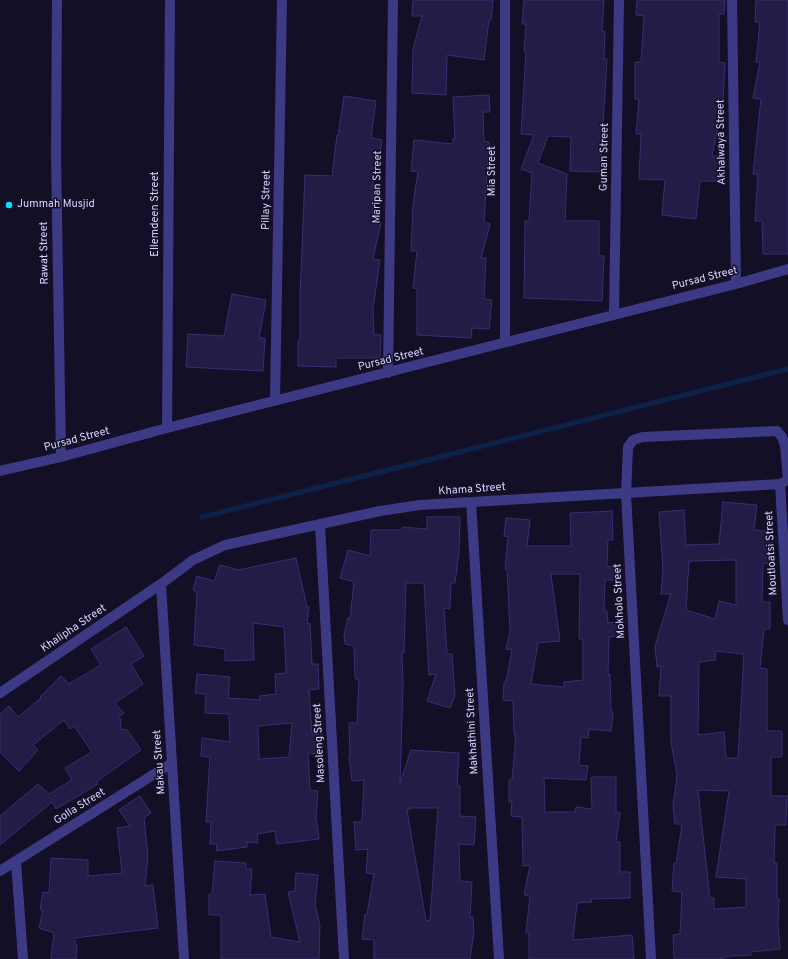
<!DOCTYPE html>
<html>
<head>
<meta charset="utf-8">
<style>
  body { margin:0 }
  canvas { display:block; background:#130f26 }
</style>
</head>
<body>
<canvas width="788" height="959"></canvas>
<script>
const ctx = document.querySelector('canvas').getContext('2d');
ctx.lineJoin = 'round';
function toPath(rows) {
  const path = new Path2D();
  for (const r of rows) {
    path.moveTo(r[0], r[1]);
    for (let i = 2; i < r.length; i += 2) path.lineTo(r[i], r[i + 1]);
  }
  return path;
}
function stroke(path, color, width, dash) {
  ctx.strokeStyle = color;
  ctx.lineWidth = width;
  ctx.lineCap = dash ? 'butt' : 'round';
  ctx.setLineDash(dash || []);
  ctx.stroke(path);
}
function fill(path, color) {
  ctx.fillStyle = color;
  ctx.fill(path, 'evenodd');
}
function write(font, color, halo, rows, align = 'center') {
  ctx.font = font + ' Overpass,sans-serif';
  ctx.lineWidth = 3;
  ctx.setLineDash([]);
  ctx.textBaseline = 'middle';
  ctx.strokeStyle = halo;
  ctx.fillStyle = color;
  for (const [text, x, y, turn = 0] of rows) {
    ctx.save();
    ctx.translate(x, y);
    ctx.rotate((+turn || 0) * Math.PI / 180);
    ctx.textAlign = isNaN(turn) ? turn : align;
    if (halo) ctx.strokeText(text, 0, 0);
    ctx.fillText(text, 0, 0);
    ctx.restore();
  }
}
stroke(toPath([
  [202,517,788,369]
]), '#0c2248', 5);
const building = toPath([
  [413,0,493,0,491,20,489,20,484,60,447,55,446,95,412,93,413,49,422,16,412,16,413,0],
  [524,0,604,0,602,31,605,31,604,59,607,59,601,158,602,172,570,171,571,137,548,136,538,163,567,174,565,221,599,221,599,256,604,256,602,301,524,298,525,221,529,221,532,173,521,169,534,135,521,134,526,52,524,52,526,24,522,24,524,0],
  [637,0,725,0,724,14,719,14,719,62,725,63,723,101,712,156,722,156,721,181,700,181,696,219,662,215,665,180,639,179,641,134,636,134,639,99,635,99,635,62,641,62,644,16,636,15,637,0],
  [756,0,788,0,788,254,763,254,762,221,755,221,758,174,753,174,761,99,753,98,760,63,756,62,760,22,755,22,756,0],
  [489,95,490,112,483,112,484,141,489,142,484,222,490,224,481,258,486,258,484,299,492,300,489,329,472,328,471,338,417,335,417,289,413,288,417,251,411,251,413,204,418,172,411,171,414,140,453,144,453,139,455,139,453,97,489,95],
  [344,96,376,101,371,138,382,140,378,174,373,174,373,220,381,222,373,259,380,260,373,309,374,335,381,335,380,358,336,358,336,367,298,366,298,340,300,340,300,295,305,175,332,176,337,135,338,136,344,96],
  [232,294,266,300,259,338,265,338,263,371,186,367,188,334,224,336,232,294],
  [723,502,757,505,754,530,773,532,770,564,763,563,762,602,770,602,770,629,764,629,760,668,767,669,767,731,782,731,782,757,771,757,771,796,787,796,786,825,775,825,774,863,777,863,777,899,779,899,778,924,780,949,751,952,751,955,730,956,720,959,674,959,673,935,680,934,682,892,672,891,674,863,676,864,682,824,675,824,673,806,677,775,671,742,671,696,659,696,661,666,657,667,655,646,671,594,661,594,663,569,659,512,684,510,686,545,719,544,723,502],
  [736,560,736,605,719,601,715,619,686,610,689,561,736,560],
  [715,651,744,654,738,758,726,758,724,732,698,735,699,662,716,660,715,651],
  [698,790,729,791,716,877,746,879,746,907,714,909,714,898,710,898,698,790],
  [612,511,613,540,608,540,607,566,616,567,616,580,605,580,604,611,607,611,608,623,620,621,621,636,609,637,608,674,610,674,611,711,613,712,611,731,589,729,588,738,581,737,579,765,588,766,586,780,544,778,545,812,575,812,576,807,592,809,591,777,616,777,616,812,620,813,616,842,620,842,620,872,630,872,630,898,591,899,592,902,577,903,573,940,632,935,634,959,529,959,529,933,526,933,530,896,524,895,530,865,523,866,522,817,511,816,512,801,509,802,509,780,512,780,516,734,514,735,513,701,503,700,504,682,506,682,512,650,506,649,510,631,507,569,505,569,508,537,504,536,506,518,530,520,527,546,571,546,570,513,612,511],
  [551,574,580,574,579,639,583,639,583,680,564,682,564,687,531,684,538,643,560,641,551,574],
  [427,517,460,517,459,551,455,583,451,583,450,609,444,608,447,654,452,654,455,696,450,708,427,701,436,674,429,675,424,583,406,583,404,653,402,653,403,686,400,783,411,750,459,753,457,786,460,786,460,816,476,817,474,845,459,844,460,881,472,882,470,918,473,917,474,932,470,959,374,959,374,940,362,939,365,914,367,914,374,874,366,873,368,849,356,850,354,822,362,822,364,780,352,781,349,756,350,756,349,723,357,723,359,679,355,679,354,646,345,644,344,635,348,618,350,619,354,582,340,578,348,550,370,556,371,530,402,530,403,527,427,529,427,517],
  [410,808,438,808,430,920,426,921,407,810,410,809,410,808],
  [296,558,307,607,309,607,307,624,310,623,312,664,318,664,319,689,309,690,312,734,322,734,321,754,308,753,310,790,318,791,316,817,319,839,277,844,275,831,257,834,258,843,247,842,247,847,216,851,217,844,210,844,211,822,206,822,210,757,201,756,202,738,230,742,229,714,205,713,206,694,195,693,197,674,230,677,228,698,260,700,260,696,276,694,275,674,286,673,284,627,253,623,254,660,225,661,225,649,194,645,197,592,193,590,197,576,214,581,220,565,238,570,296,558],
  [292,723,289,757,259,759,258,726,292,723],
  [126,627,144,656,131,664,143,684,115,703,124,713,119,717,121,720,120,729,127,730,141,750,96,782,98,784,56,809,52,802,0,845,0,816,38,784,49,794,72,780,65,768,92,752,74,726,70,729,64,720,33,745,38,750,19,771,0,752,0,714,9,706,18,717,41,698,40,697,61,676,69,684,101,665,91,649,126,627],
  [140,796,151,813,144,818,148,856,145,886,153,885,158,928,75,938,75,944,77,944,76,959,51,959,54,933,39,928,43,910,40,910,43,892,49,893,51,858,88,860,88,876,122,873,117,828,130,826,119,810,140,796],
  [215,861,246,863,246,869,252,869,250,895,265,894,271,937,300,942,288,892,295,891,296,873,318,875,315,904,320,926,319,959,221,959,221,915,209,915,209,894,212,894,215,861]
]);
fill(building, '#241b47');
stroke(building, '#3b2d73', 1);
stroke(toPath([
  [57,0,56,154,61,457],
  [732,0,736,284],
  [614,314,619,0],
  [505,342,505,0],
  [388,373,393,0],
  [275,401,282,0],
  [167,428,170,0],
  [0,471,61,457,167,428,736,284,788,269],
  [780,484,788,620],
  [471,502,499,959],
  [320,525,344,959],
  [0,693,161,584],
  [16,861,23,959],
  [0,871,172,763],
  [184,959,161,584,193,560,225,545,380,511,420,505,471,502,780,484,788,480],
  [651,959,626,494,628,447,633,440,643,437,777,431,782,437,785,445,788,480]
]), '#3d3a85', 10);
for (const [x, y, r, color] of [
  [9,205,4,"#00e5ff"]
]) {
  const dot = new Path2D();
  dot.arc(x, y, r, 0, 2 * Math.PI);
  ctx.fillStyle = color;
  ctx.fill(dot);
  stroke(dot, '#130f26', 1.5);
}
write('11px', '#d9d4ff', '#130f26', [
  ["Akhalwaya Street",722,142,-91],
  ["Guman Street",605,157,-89],
  ["Mia Street",493,171,-90],
  ["Maripan Street",378,187,-89],
  ["Pillay Street",267,200,-89],
  ["Ellemdeen Street",156,214,-90],
  ["Rawat Street",45,253,-91],
  ["Pursad Street",705,279,-14],
  ["Pursad Street",391,360,-14],
  ["Pursad Street",77,440,-15],
  ["Khama Street",472,490,-4],
  ["Moutloatsi Street",772,553,-93],
  ["Mokholo Street",620,601,-93],
  ["Khalipha Street",74,629,-34],
  ["Makhathini Street",473,731,-93],
  ["Masoleng Street",320,743,-93],
  ["Makau Street",160,762,-94],
  ["Golla Street",80,807,-32]
]);
write('11px', '#d9d4ff', '#130f26', [
  ["Jummah Musjid",17,205]
], 'left');
</script>
</body>
</html>
